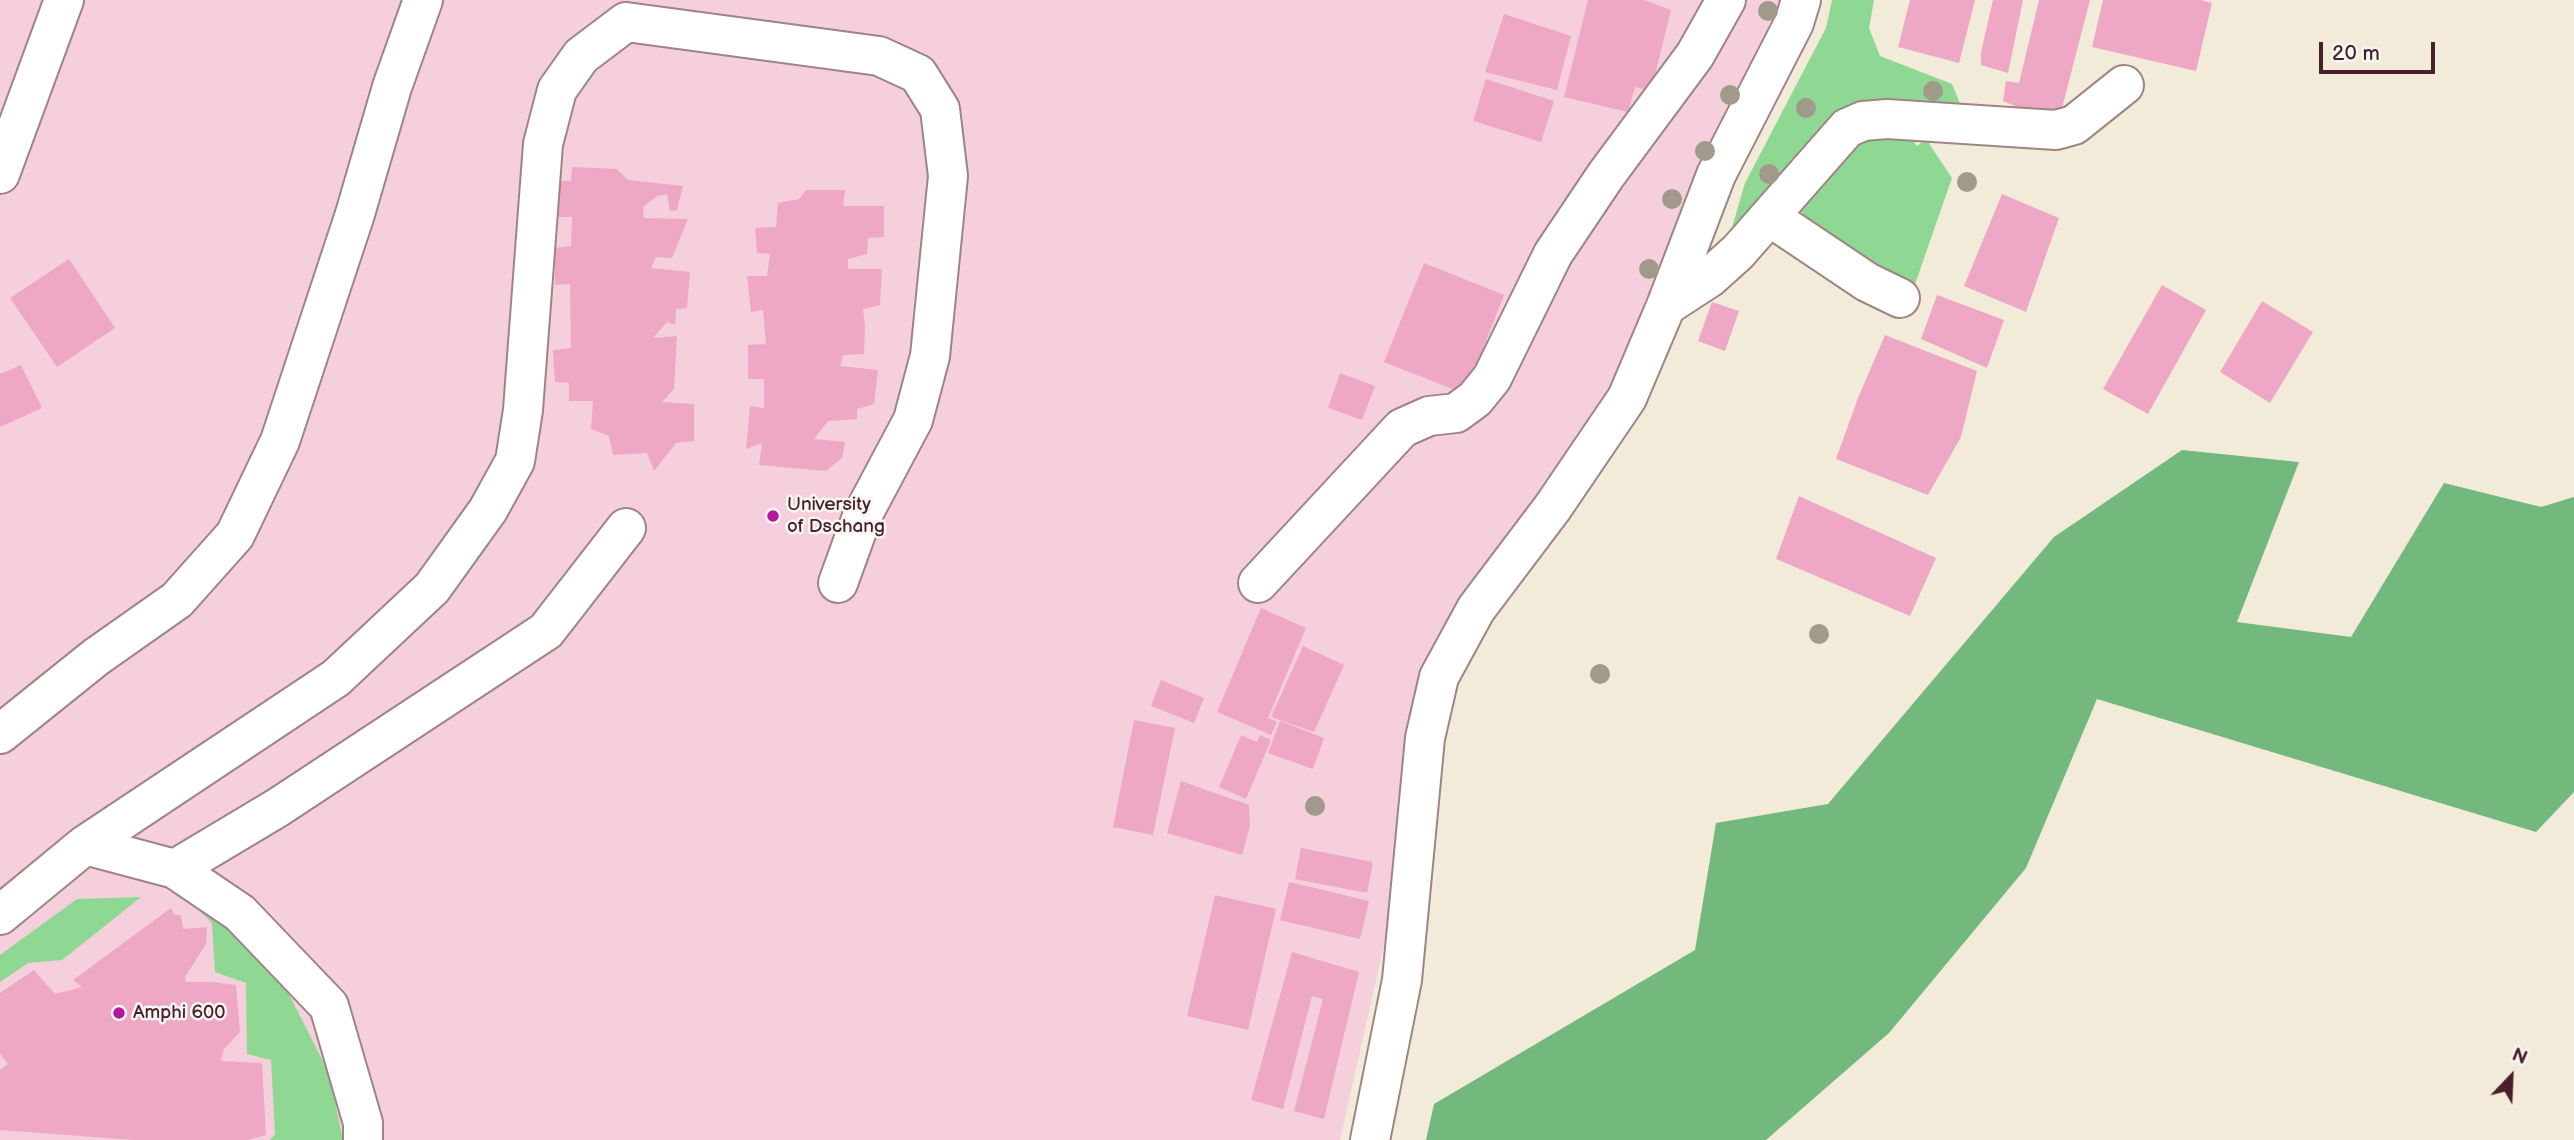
<!DOCTYPE html>
<html>
<head>
<meta charset="utf-8">
<style>
  body { margin:0 }
  #map { position:relative; width:2574px; height:1140px; overflow:hidden; background:#f2ebd9; font-family:"Balsamiq Sans",sans-serif }
  canvas { display:block }
  .north { position:absolute; left:2476px; top:1042px; width:70px; height:70px; -webkit-text-stroke:5px #f6f6f2; paint-order:stroke; rotate:23deg; font-size:19px; font-weight:700; line-height:28px; text-align:center; color:#4a1f2b }
  .north::after { content:''; display:block; margin:auto; width:24px; height:32px; background:#4a1f2b; clip-path:polygon(50% 0,100% 100%,50% 72%,0 100%) }
  .scale { position:absolute; left:2319px; top:42px; width:116px; height:32px; box-sizing:border-box; border:4px solid #4a1f2b; border-top:0; padding-left:9px; font-size:21px; line-height:24px; white-space:nowrap; color:#4a1f2b; -webkit-text-stroke:5px #f6f6f2; paint-order:stroke }
</style>
</head>
<body>
<div id="map">
<canvas width="2574" height="1140"></canvas>
<div class="north">N</div>
<div class="scale">20 m</div>
</div>
<script>
const ctx = document.querySelector('canvas').getContext('2d');
ctx.lineJoin = 'round';
function fill(path, color) {
  ctx.fillStyle = color;
  ctx.fill(path, 'evenodd');
}
function toPath(rows) {
  const path = new Path2D();
  for (const r of rows) {
    path.moveTo(r[0], r[1]);
    for (let i = 2; i < r.length; i += 2) path.lineTo(r[i], r[i + 1]);
  }
  return path;
}
function stroke(path, color, width, dash) {
  ctx.strokeStyle = color;
  ctx.lineWidth = width;
  ctx.lineCap = dash ? 'butt' : 'round';
  ctx.setLineDash(dash || []);
  ctx.stroke(path);
}
function write(font, color, halo, rows, align = 'center') {
  ctx.font = font + ' "Balsamiq Sans",sans-serif';
  ctx.lineWidth = 5;
  ctx.setLineDash([]);
  ctx.textBaseline = 'middle';
  ctx.strokeStyle = halo;
  ctx.fillStyle = color;
  for (const [text, x, y, turn = 0] of rows) {
    ctx.save();
    ctx.translate(x, y);
    ctx.rotate((+turn || 0) * Math.PI / 180);
    ctx.textAlign = isNaN(turn) ? turn : align;
    if (halo) ctx.strokeText(text, 0, 0);
    ctx.fillText(text, 0, 0);
    ctx.restore();
  }
}
fill(toPath([
  [0,0,1782,0,1754,59,1640,389,1452,643,1340,1140,0,1140]
]), '#f5cfdb');
fill(toPath([
  [1832,0,1874,0,1869,28,1880,56,1952,84,1961,106,1868,102,1726,248,1745,183,1826,28],
  [1907,133,1917,146,1926,139,1952,178,1914,287,1813,229,1801,211,1862,138],
  [185,896,219,916,283,982,329,1074,343,1140,270,1140,275,1134,271,1060,247,1054,246,983,215,972,212,923],
  [141,897,62,960,28,963,0,982,0,955,77,899]
]), '#8fd893');
fill(toPath([
  [2182,450,2299,462,2237,622,2351,637,2444,483,2541,507,2574,497,2574,792,2536,832,2097,699,2026,868,1889,1033,1766,1140,1426,1140,1434,1104,1695,950,1716,823,1828,804,2054,537]
]), '#73b87d');
fill(toPath([
  [1588,0,1644,0,1671,10,1651,91,1635,87,1628,112,1564,97],
  [1910,0,1975,0,1959,63,1898,47],
  [1993,0,2023,0,2008,73,1981,65,1981,52],
  [2039,0,2090,0,2061,112,2039,116,2003,101,2006,81,2019,83],
  [2103,0,2201,0,2212,3,2196,71,2092,47],
  [1504,14,1571,36,1557,90,1485,72],
  [1486,79,1554,101,1541,142,1473,121],
  [572,167,617,169,628,180,683,186,677,210,670,211,667,194,657,196,643,207,644,218,688,219,672,258,656,257,651,268,690,272,687,308,676,309,675,325,667,322,653,338,677,336,674,389,662,402,694,404,694,441,676,443,654,471,647,453,613,455,609,436,591,429,593,401,569,401,569,383,555,382,553,350,571,348,570,284,555,285,555,248,571,246,572,217,557,217,554,181,571,181],
  [806,190,845,190,843,206,884,206,884,237,868,238,867,254,848,259,848,269,882,269,880,305,863,309,865,326,864,354,843,355,840,366,878,370,874,404,857,409,857,419,828,421,814,439,845,442,842,458,826,471,759,465,762,443,746,449,750,406,764,408,764,379,748,379,748,345,766,344,763,310,751,312,747,276,767,276,770,254,757,253,755,228,776,227,778,203,799,199],
  [2002,194,2059,218,2026,312,1964,286],
  [69,259,115,328,57,367,10,298],
  [1424,263,1504,295,1465,394,1384,362],
  [2162,285,2206,310,2148,414,2103,389],
  [1937,295,2004,320,1987,368,1921,339],
  [2262,301,2313,332,2270,403,2220,372],
  [1712,302,1739,311,1725,351,1698,341],
  [1885,335,1977,371,1961,437,1928,495,1836,459,1858,398],
  [21,365,42,408,0,427,0,374],
  [1340,373,1375,386,1362,420,1328,408],
  [1799,496,1936,558,1910,616,1776,559],
  [1261,608,1306,628,1268,718,1277,722,1271,735,1217,712],
  [1303,646,1344,665,1314,732,1271,717],
  [1161,680,1204,698,1194,723,1151,706],
  [1134,720,1175,728,1153,835,1113,827],
  [1280,721,1324,738,1313,769,1268,753],
  [1241,735,1257,742,1260,735,1271,740,1246,799,1219,787],
  [1181,781,1249,805,1250,826,1242,855,1167,833],
  [1301,848,1373,862,1367,893,1295,879],
  [1289,882,1369,901,1360,939,1280,920],
  [1215,895,1276,909,1248,1030,1187,1016],
  [171,908,175,915,181,915,183,929,207,927,206,944,185,977,186,982,211,982,236,985,240,1032,224,1049,221,1061,262,1063,266,1135,248,1140,134,1140,0,1130,0,1070,8,1064,0,1054,0,993,34,970,55,994,82,987,73,980],
  [1292,952,1359,972,1324,1119,1294,1111,1323,999,1312,996,1283,1109,1251,1100]
]), '#eea8c6');
const minor = toPath([
  [0,174,64,0],
  [1770,217,1867,282,1900,298],
  [1666,306,1709,278,1738,252,1847,128,1863,121,1887,119,2056,130,2074,125,2124,85],
  [1258,583,1402,428,1429,416,1456,413,1475,399,1492,378,1553,254,1606,175,1695,55,1726,0],
  [0,734,96,657,177,600,235,535,280,441,355,214,392,87,423,0],
  [85,845,175,869,240,913,329,1006,363,1123,363,1140],
  [175,869,277,808,546,631,626,528],
  [0,915,85,845,336,678,432,588,488,510,515,461,523,410,543,144,557,90,581,56,626,22,879,56,918,74,940,109,948,176,930,356,913,420,863,514,838,583],
  [1370,1140,1402,980,1425,738,1439,677,1476,609,1553,507,1627,398,1666,306,1716,175,1794,23,1801,0]
]);
stroke(minor, '#9e8582', 42);
stroke(minor, '#fff', 38);
ctx.fillStyle = '#a1998a';
for (const [x, y] of [
  [1768,11],
  [1933,91],
  [1730,95],
  [1806,108],
  [1705,151],
  [1769,174],
  [1967,182],
  [1672,199],
  [1649,269],
  [1819,634],
  [1600,674],
  [1315,806]
]) {
  ctx.beginPath();
  ctx.arc(x, y, 10, 0, 2 * Math.PI);
  ctx.fill();
}
for (const [x, y, r, color] of [
  [773,516,7,"#b5179e"],
  [119,1013,7,"#b5179e"]
]) {
  const dot = new Path2D();
  dot.arc(x, y, r, 0, 2 * Math.PI);
  ctx.fillStyle = color;
  ctx.fill(dot);
  stroke(dot, '#f6f6f2', 2.5);
}
write('19px', '#4a1f2b', '#f6f6f2', [
  ["University",787,505],
  ["of Dschang",787,527],
  ["Amphi 600",133,1013]
], 'left');
</script>
</body>
</html>
